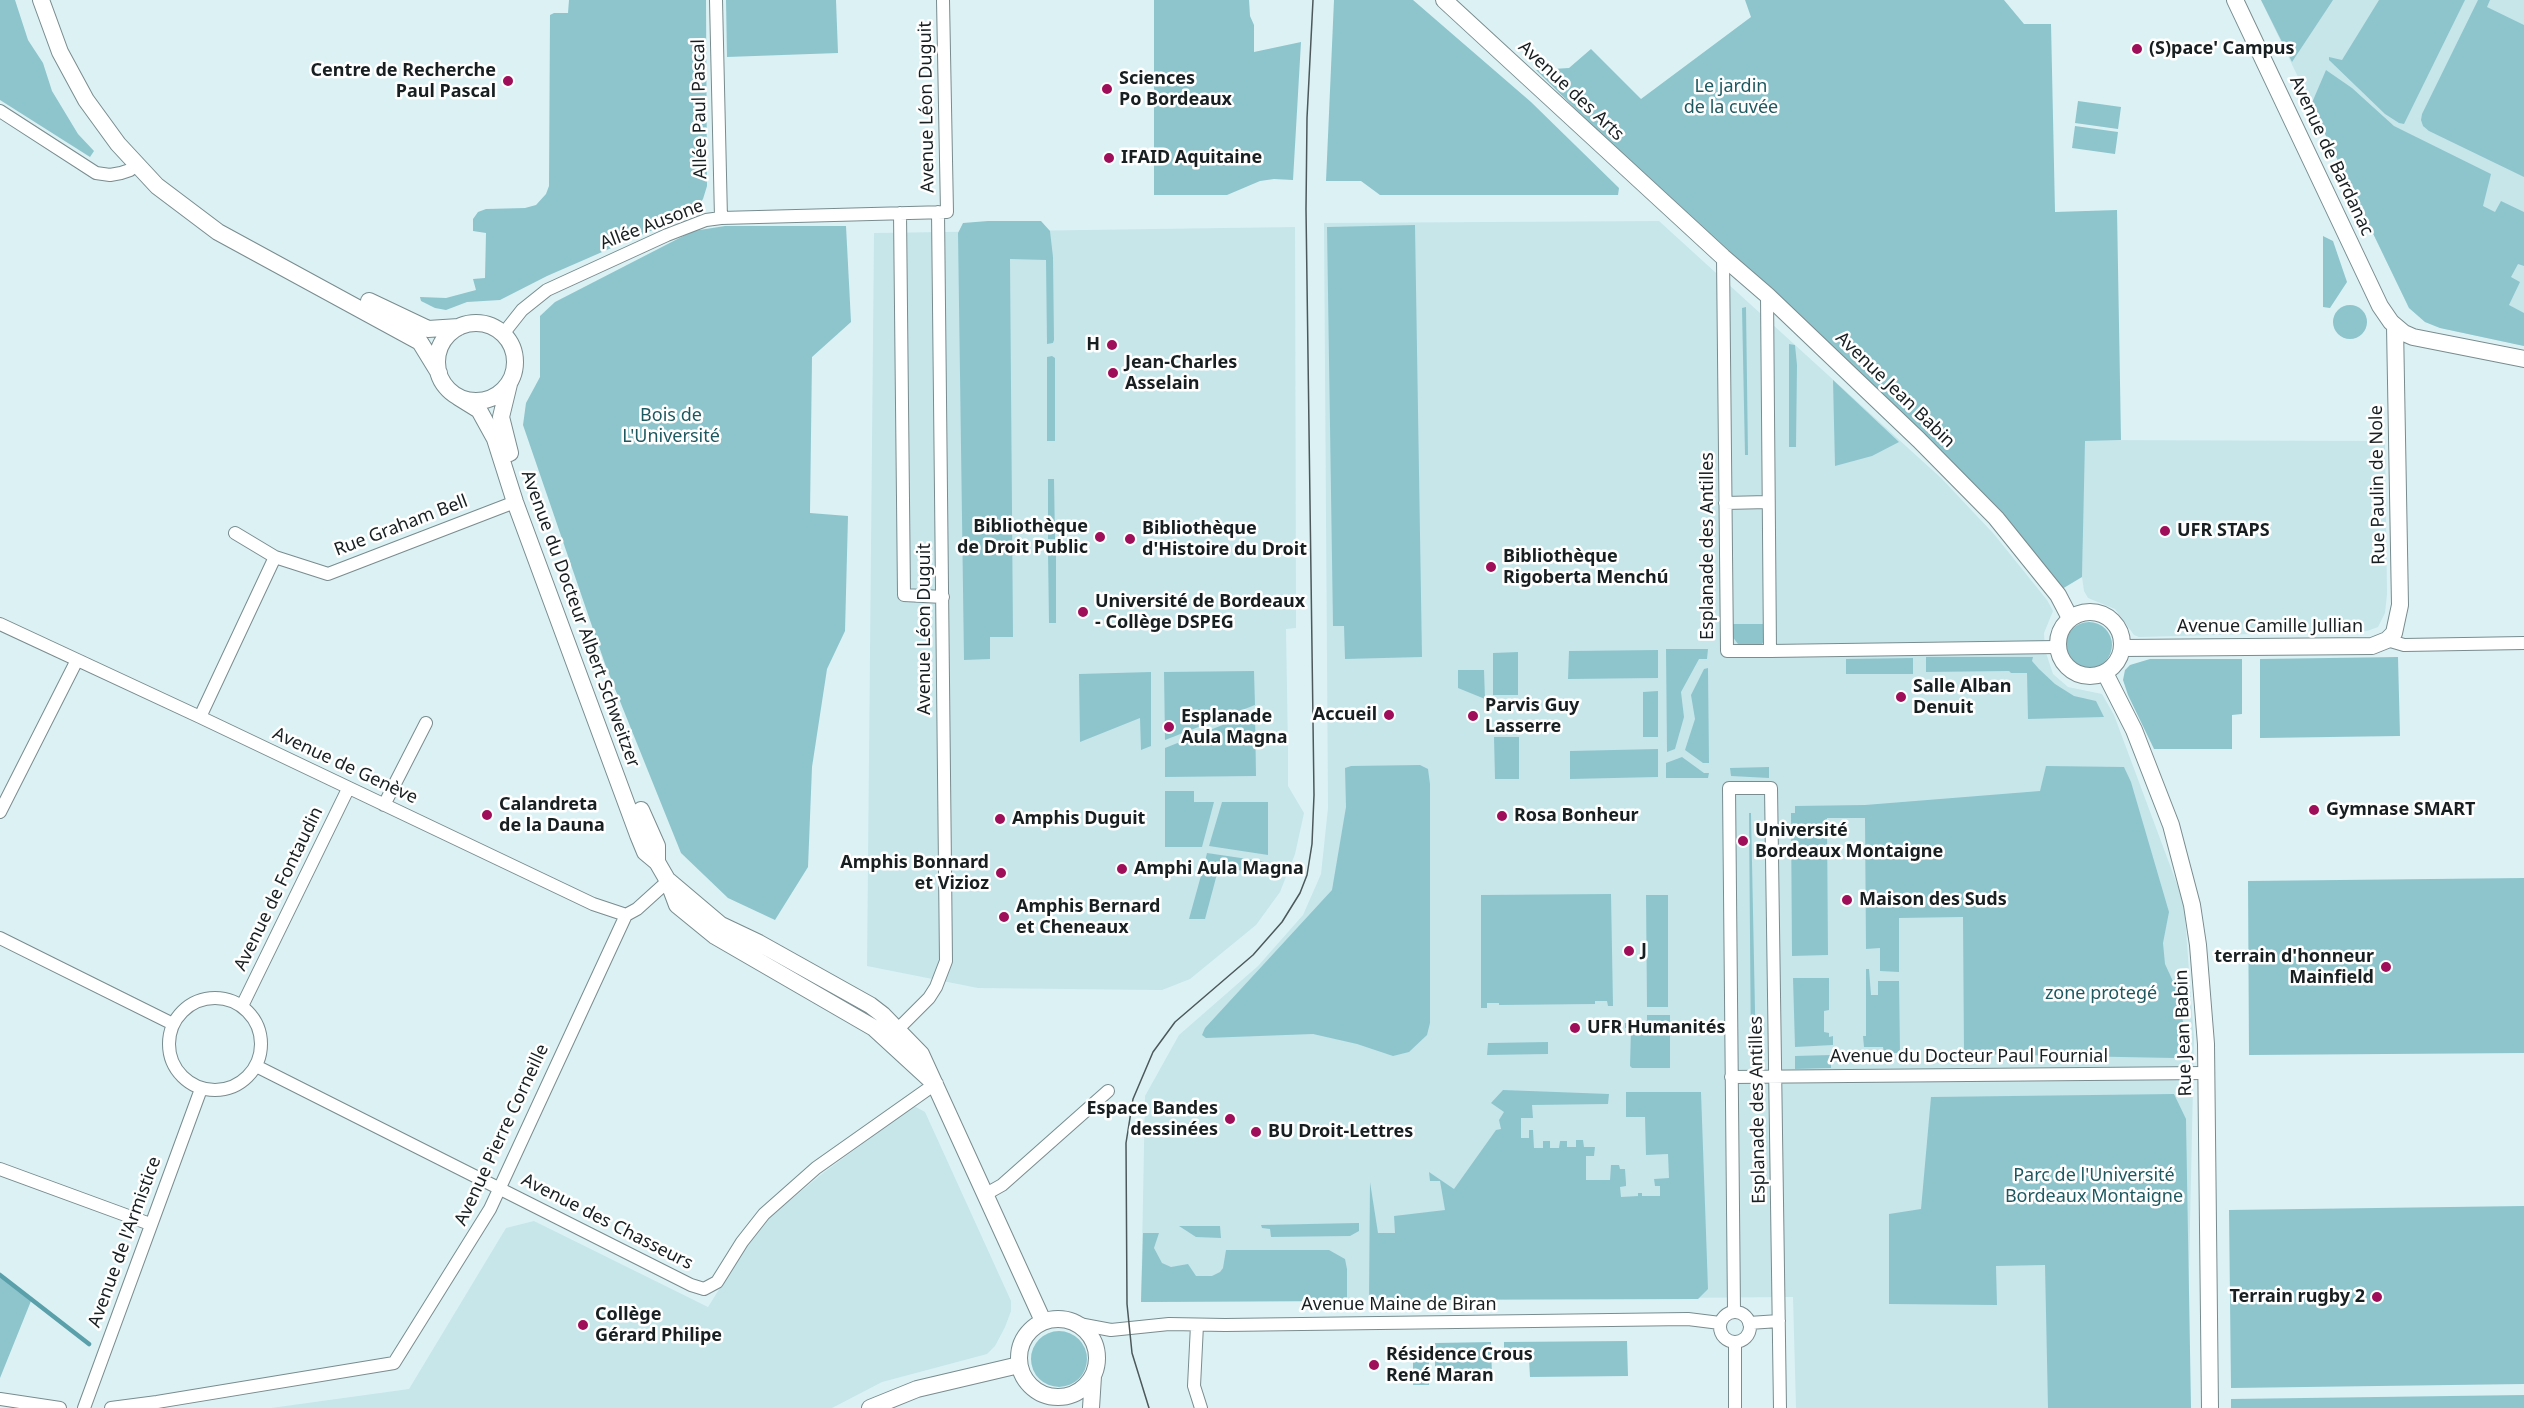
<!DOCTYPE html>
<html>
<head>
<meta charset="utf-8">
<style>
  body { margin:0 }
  canvas { display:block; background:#dbf1f4 }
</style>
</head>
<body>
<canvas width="2524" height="1408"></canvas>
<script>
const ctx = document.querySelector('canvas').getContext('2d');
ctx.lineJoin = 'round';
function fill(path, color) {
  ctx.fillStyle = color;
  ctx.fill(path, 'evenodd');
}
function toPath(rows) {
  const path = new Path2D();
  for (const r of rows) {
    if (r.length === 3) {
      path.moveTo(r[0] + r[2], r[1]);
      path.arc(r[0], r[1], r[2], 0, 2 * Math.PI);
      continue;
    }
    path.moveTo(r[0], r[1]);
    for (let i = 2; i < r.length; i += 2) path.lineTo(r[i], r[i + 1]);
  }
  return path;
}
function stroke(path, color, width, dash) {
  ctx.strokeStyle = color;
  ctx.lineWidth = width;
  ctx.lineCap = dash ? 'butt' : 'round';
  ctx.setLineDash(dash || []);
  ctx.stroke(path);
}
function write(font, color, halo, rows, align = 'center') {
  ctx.font = font + ' "Noto Sans",sans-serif';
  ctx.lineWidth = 5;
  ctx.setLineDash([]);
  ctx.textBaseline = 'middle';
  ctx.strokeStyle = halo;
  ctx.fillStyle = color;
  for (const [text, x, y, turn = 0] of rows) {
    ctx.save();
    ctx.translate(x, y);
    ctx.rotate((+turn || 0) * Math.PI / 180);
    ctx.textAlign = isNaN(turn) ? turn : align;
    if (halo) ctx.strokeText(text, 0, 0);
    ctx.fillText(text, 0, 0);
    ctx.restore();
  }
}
fill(toPath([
  [2261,0,2524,0,2524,346,2440,328,2425,322,2409,308],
  [1659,221,1941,478,1993,533,2047,600,2053,611,2044,633,2045,650,2053,674,2068,687,2102,694,2114,715,2184,903,2194,1039,2186,1408,1796,1408,1793,1297,1141,1302,1145,1096,1179,1035,1258,966,1303,915,1321,874,1328,808,1324,223],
  [1295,227,1296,628,1286,629,1288,753,1288,786,1304,813,1295,854,1280,892,1256,925,1190,979,1162,990,978,988,867,966,874,233],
  [2084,440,2385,441,2387,594,2385,613,2378,627,2367,631,2139,637,2134,635,2115,609,2088,598,2084,591,2082,577],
  [914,1106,925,1112,1011,1301,1011,1311,1005,1327,995,1346,987,1354,882,1382,832,1408,271,1408,409,1389,506,1228,534,1221,708,1307,747,1245,769,1218,823,1173]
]), '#c7e6ea');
fill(toPath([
  [0,0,15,0,28,40,43,63,52,91,78,134,94,151,90,157,0,100],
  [569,0,706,0,707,186,703,199,694,212,547,276,500,300,467,302,446,310,435,308,421,301,420,297,446,298,476,290,473,279,485,278,486,233,473,231,473,219,478,212,486,209,525,208,536,205,546,194,549,186,550,15,554,13,568,13],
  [726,0,836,0,838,53,727,57],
  [1154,0,1249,0,1250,16,1254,25,1254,52,1301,42,1293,180,1274,179,1260,181,1227,195,1154,195],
  [1334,0,1413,0,1531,102,1619,188,1618,195,1380,195,1361,181,1326,181],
  [1745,0,2004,0,2024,24,2051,24,2055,212,2117,210,2121,440,2085,441,2082,577,2062,589,1536,70,1569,68,1591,49,1641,99,1751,17],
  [2261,0,2333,0,2292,62],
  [2379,0,2465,0,2404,124,2399,123,2385,114,2329,60,2329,57,2342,60],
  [2478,0,2490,0,2487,7,2524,25,2524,177,2429,131,2423,126,2421,120,2422,114],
  [2326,70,2352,88,2394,126,2491,174,2483,206,2495,212,2501,201,2524,212,2524,266,2518,264,2511,277,2520,282,2509,305,2524,313,2524,346,2440,328,2425,322,2409,308,2311,105],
  [2078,101,2121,107,2118,129,2075,123],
  [2075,126,2118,132,2115,154,2072,148],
  [988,221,1041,221,1050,231,1053,257,1054,340,1053,343,1047,344,1046,260,1010,259,1013,637,990,637,990,659,964,660,958,233,963,223],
  [1415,225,1422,657,1345,659,1344,626,1333,626,1327,227],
  [725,226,846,226,851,322,812,357,810,513,848,516,845,631,827,669,812,767,808,867,775,920,728,898,681,853,605,664,523,425,526,403,540,377,540,316,555,302,693,231],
  [2323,236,2333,241,2347,282,2330,308,2323,307],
  [2350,322,17],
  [1746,307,1748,455,1745,455,1742,308],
  [1789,344,1795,345,1797,365,1796,447,1789,447],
  [1052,356,1055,358,1055,441,1047,441,1047,357],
  [1833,380,1899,442,1872,456,1835,466],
  [1048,479,1054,479,1055,539,1048,539],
  [1048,553,1056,553,1056,623,1049,623],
  [2089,645,23],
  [1731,624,1768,624,1767,636,1762,644,1749,649,1738,644,1732,636],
  [1666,649,1708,649,1707,659,1699,659,1681,692,1684,717,1675,749,1667,752],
  [1658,650,1658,678,1568,679,1569,651],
  [1518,652,1518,695,1493,695,1493,653],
  [1926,657,2033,657,2032,661,2039,669,2055,684,2074,696,2096,701,2104,717,2028,719,2027,673,2011,673,2009,671,1926,672],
  [2398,657,2400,736,2260,738,2260,659],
  [1913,658,1913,674,1846,674,1846,659],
  [2150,659,2242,659,2242,714,2232,715,2232,749,2154,749,2128,695,2123,680,2125,670,2130,665],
  [1708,668,1709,763,1703,763,1685,750,1695,719,1691,695,1704,669],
  [1458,670,1484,670,1485,699,1458,688],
  [1254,671,1255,705,1165,740,1164,672],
  [1151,672,1151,746,1141,750,1140,718,1080,742,1079,674],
  [1658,691,1658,737,1643,737,1643,692],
  [1255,712,1256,776,1165,777,1165,748],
  [1494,737,1519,737,1519,779,1495,779],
  [1658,749,1658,777,1570,779,1570,751],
  [1682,757,1704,773,1709,773,1708,778,1666,778,1666,763],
  [1420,765,1428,769,1430,784,1430,1023,1427,1035,1409,1052,1393,1056,1357,1044,1313,1034,1206,1038,1202,1035,1205,1028,1332,890,1346,807,1345,768,1351,766],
  [2046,766,2124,767,2131,782,2169,912,2163,943,2165,964,2177,990,2186,1038,2174,1058,1964,1054,1963,917,1899,918,1899,972,1880,971,1880,948,1866,949,1865,818,1827,818,1828,955,1792,956,1791,813,1795,813,1795,806,1865,805,2040,791],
  [1769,767,1769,778,1731,776,1730,768],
  [1165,791,1194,791,1194,802,1214,802,1202,847,1165,847],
  [1222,802,1268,802,1268,855,1209,846],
  [1749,813,1751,813,1756,1060,1751,1060],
  [1207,853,1268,862,1264,874,1204,865],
  [1202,872,1217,874,1205,919,1189,919],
  [2524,878,2524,1053,2249,1055,2248,881],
  [1611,894,1613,1006,1608,1006,1607,1001,1595,1001,1595,1004,1499,1005,1499,1003,1487,1003,1487,1008,1481,1008,1481,895],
  [1646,895,1668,895,1668,1007,1647,1007],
  [1866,969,1869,969,1871,995,1878,995,1878,981,1899,981,1900,1053,1884,1053,1883,1047,1864,1047,1863,1036,1866,1036],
  [1793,978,1829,978,1829,1010,1824,1011,1824,1032,1829,1033,1829,1037,1833,1036,1833,1045,1795,1047],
  [1647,1015,1670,1015,1670,1068,1632,1068,1630,1066,1631,1028,1625,1028,1625,1023,1647,1023],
  [1548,1042,1548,1054,1487,1055,1488,1043],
  [1831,1055,1831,1068,1795,1069,1795,1056],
  [1503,1090,1609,1094,1608,1104,1532,1105,1533,1118,1521,1118,1521,1138,1529,1138,1529,1130,1533,1130,1534,1148,1543,1148,1543,1141,1550,1141,1550,1148,1559,1148,1560,1141,1567,1141,1567,1147,1576,1147,1576,1140,1583,1140,1584,1147,1595,1147,1594,1156,1586,1156,1586,1180,1610,1180,1611,1165,1619,1165,1620,1169,1625,1169,1626,1183,1626,1186,1620,1187,1621,1197,1638,1196,1638,1193,1642,1193,1642,1196,1660,1196,1660,1186,1655,1186,1654,1179,1669,1178,1668,1154,1646,1155,1645,1117,1626,1117,1626,1092,1701,1092,1708,1289,1698,1299,1369,1300,1370,1182,1378,1233,1395,1233,1394,1216,1445,1210,1440,1181,1430,1181,1429,1172,1454,1189,1496,1130,1501,1129,1499,1120,1504,1112,1491,1103],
  [2174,1094,2186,1119,2191,1408,2048,1408,2045,1265,1996,1266,1997,1305,1889,1304,1889,1214,1921,1209,1931,1097],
  [2524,1206,2524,1384,2231,1388,2229,1210],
  [1357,1223,1359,1223,1359,1231,1350,1236,1271,1237,1270,1229,1262,1228,1261,1225],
  [1179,1226,1220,1226,1221,1238,1196,1237],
  [1143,1233,1159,1233,1154,1248,1162,1263,1171,1267,1188,1264,1196,1276,1212,1276,1220,1272,1223,1268,1226,1250,1329,1250,1345,1259,1347,1269,1347,1301,1141,1302],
  [0,1276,31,1301,0,1378],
  [1059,1359,28],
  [1627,1341,1628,1376,1530,1377,1529,1359,1504,1359,1504,1342],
  [1491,1342,1492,1377,1462,1377,1447,1383,1435,1377,1435,1343],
  [1413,1349,1429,1349,1429,1385,1413,1385],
  [2524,1395,2524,1408,2231,1408,2231,1399]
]), '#8ec5cd');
stroke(toPath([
  [0,1275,89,1344]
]), '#5aa0aa', 4.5);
const street = toPath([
  [716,0,721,218],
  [0,111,96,173,110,175,121,173,130,170,136,165],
  [900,213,904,595,943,597],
  [1723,257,1727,651,1770,651,1767,295],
  [503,334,522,310,547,290,667,235,706,220,721,218,947,212,943,0],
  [1725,503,1768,502],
  [235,533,275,557,328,574,515,502],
  [0,624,200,717,593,904,626,915,637,909,668,881],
  [2387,640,2404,645,2524,643],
  [1770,651,2057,647],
  [200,717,275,557],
  [384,805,426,723],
  [0,812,77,660],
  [0,938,173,1024],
  [215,1044,46],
  [242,1006,348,789],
  [898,1029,929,998,936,987,946,961,938,212],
  [256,1066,691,1285,704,1289,717,1282,742,1242,764,1214,816,1168,935,1084],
  [1731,1077,2206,1073],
  [0,1169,150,1224],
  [986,1194,1002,1185,1108,1091],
  [1734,1311,1729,788,1771,788,1780,1408],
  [1735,1327,15],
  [1749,1323,1779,1321],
  [1079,1324,1111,1330,1169,1324,1225,1325,1688,1319,1720,1323],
  [1197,1325,1194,1386,1201,1408],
  [1735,1342,1735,1408],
  [0,1399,60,1408],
  [84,1408,201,1089],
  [111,1408,157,1402,394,1363,490,1209,626,915]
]);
const secondary = toPath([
  [41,0,60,52,86,100,118,144,157,186,218,232,420,342,439,373],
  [1444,0,1723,257,1767,295,1919,440,1996,518,2058,595,2070,618],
  [2235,0,2380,306,2391,322,2404,333,2413,337,2524,359],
  [369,301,428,329,459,327],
  [476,362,39],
  [509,384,501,417,510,453],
  [458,397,479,410,495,439,515,502,638,835,645,852,657,862,668,881,677,905,715,936,874,1028,935,1084],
  [2090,644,32],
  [2122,648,2372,646,2387,640,2394,633,2400,605,2395,326],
  [2105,673,2134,730,2171,825,2192,905,2198,945,2206,1044,2210,1408],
  [641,810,657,846,657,862],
  [669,881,721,925,759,943,870,1005,883,1015,921,1054,1043,1321],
  [1058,1358,39],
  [870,1408,917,1389,1019,1365],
  [1091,1408,1093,1376]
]);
stroke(street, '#798c8f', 14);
stroke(secondary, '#798c8f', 18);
stroke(street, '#fff', 12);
stroke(secondary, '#fff', 16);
stroke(toPath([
  [1149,1408,1132,1353,1127,1304,1126,1143,1133,1099,1153,1052,1175,1022,1253,955,1282,922,1300,893,1307,875,1312,844,1314,795,1306,209,1307,118,1313,0]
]), '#4d585a', 1.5);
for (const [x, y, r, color] of [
  [2137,49,6,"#9e0e59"],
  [508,81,6,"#9e0e59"],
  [1107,89,6,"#9e0e59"],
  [1109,158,6,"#9e0e59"],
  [1112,345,6,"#9e0e59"],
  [1113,373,6,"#9e0e59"],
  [2165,531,6,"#9e0e59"],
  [1100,537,6,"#9e0e59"],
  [1130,539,6,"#9e0e59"],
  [1491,567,6,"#9e0e59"],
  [1083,612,6,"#9e0e59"],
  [1901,697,6,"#9e0e59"],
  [1389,715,6,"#9e0e59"],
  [1473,716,6,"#9e0e59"],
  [1169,727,6,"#9e0e59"],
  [2314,810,6,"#9e0e59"],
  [487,815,6,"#9e0e59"],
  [1502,816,6,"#9e0e59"],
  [1000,819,6,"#9e0e59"],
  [1743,841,6,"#9e0e59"],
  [1122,869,6,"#9e0e59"],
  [1001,873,6,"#9e0e59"],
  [1847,900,6,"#9e0e59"],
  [1004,917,6,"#9e0e59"],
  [1629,951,6,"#9e0e59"],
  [2386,967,6,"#9e0e59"],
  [1575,1028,6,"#9e0e59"],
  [1230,1119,6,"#9e0e59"],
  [1256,1132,6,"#9e0e59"],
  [2377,1297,6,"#9e0e59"],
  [583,1325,6,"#9e0e59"],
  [1374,1365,6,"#9e0e59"]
]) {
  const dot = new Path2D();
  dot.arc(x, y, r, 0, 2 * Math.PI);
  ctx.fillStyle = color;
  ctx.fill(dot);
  stroke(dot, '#fff', 2);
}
write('bold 18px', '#181f20', '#fff', [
  ["(S)pace' Campus",2149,49],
  ["Centre de Recherche",496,71,"right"],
  ["Paul Pascal",496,92,"right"],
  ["Sciences",1119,79],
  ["Po Bordeaux",1119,100],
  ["IFAID Aquitaine",1121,158],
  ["H",1100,345,"right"],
  ["Jean-Charles",1125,363],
  ["Asselain",1125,384],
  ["Bibliothèque",1088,527,"right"],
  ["de Droit Public",1088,548,"right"],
  ["Bibliothèque",1142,529],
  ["d'Histoire du Droit",1142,550],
  ["UFR STAPS",2177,531],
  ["Bibliothèque",1503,557],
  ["Rigoberta Menchú",1503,578],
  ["Université de Bordeaux",1095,602],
  ["- Collège DSPEG",1095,623],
  ["Salle Alban",1913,687],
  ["Denuit",1913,708],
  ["Parvis Guy",1485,706],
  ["Lasserre",1485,727],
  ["Accueil",1377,715,"right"],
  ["Esplanade",1181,717],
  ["Aula Magna",1181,738],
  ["Calandreta",499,805],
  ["de la Dauna",499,826],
  ["Gymnase SMART",2326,810],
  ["Rosa Bonheur",1514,816],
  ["Amphis Duguit",1012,819],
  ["Université",1755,831],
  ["Bordeaux Montaigne",1755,852],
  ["Amphis Bonnard",989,863,"right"],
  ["et Vizioz",989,884,"right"],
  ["Amphi Aula Magna",1134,869],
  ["Maison des Suds",1859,900],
  ["Amphis Bernard",1016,907],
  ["et Cheneaux",1016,928],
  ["J",1641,951],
  ["terrain d'honneur",2374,957,"right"],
  ["Mainfield",2374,978,"right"],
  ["UFR Humanités",1587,1028],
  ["Espace Bandes",1218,1109,"right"],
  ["dessinées",1218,1130,"right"],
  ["BU Droit-Lettres",1268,1132],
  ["Terrain rugby 2",2365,1297,"right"],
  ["Collège",595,1315],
  ["Gérard Philipe",595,1336],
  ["Résidence Crous",1386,1355],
  ["René Maran",1386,1376]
], 'left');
write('18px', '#1c5860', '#fff', [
  ["Le jardin",1731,87],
  ["de la cuvée",1731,108],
  ["Bois de",671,416],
  ["L'Université",671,437],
  ["zone protegé",2101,994],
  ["Parc de l'Université",2094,1176],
  ["Bordeaux Montaigne",2094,1197]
]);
write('18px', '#181f20', '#fff', [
  ["Avenue des Arts",1571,91,43],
  ["Avenue Léon Duguit",927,107,-91],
  ["Allée Paul Pascal",700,109,-91],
  ["Avenue de Bardanac",2331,156,65],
  ["Allée Ausone",652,225,-21],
  ["Avenue Jean Babin",1895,390,44],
  ["Rue Paulin de Nole",2378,485,-91],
  ["Rue Graham Bell",401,526,-21],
  ["Esplanade des Antilles",1708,546,-90],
  ["Avenue du Docteur Albert Schweitzer",580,619,70],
  ["Avenue Camille Jullian",2270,627],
  ["Avenue Léon Duguit",925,629,-90],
  ["Avenue de Genève",345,766,25],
  ["Avenue de Fontaudin",279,889,-64],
  ["Rue Jean Babin",2184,1033,-92],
  ["Avenue du Docteur Paul Fournial",1969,1057],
  ["Esplanade des Antilles",1758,1110,-91],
  ["Avenue Pierre Corneille",502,1135,-65],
  ["Avenue des Chasseurs",607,1222,27],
  ["Avenue de l'Armistice",125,1242,-70],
  ["Avenue Maine de Biran",1399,1305]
]);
</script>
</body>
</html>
